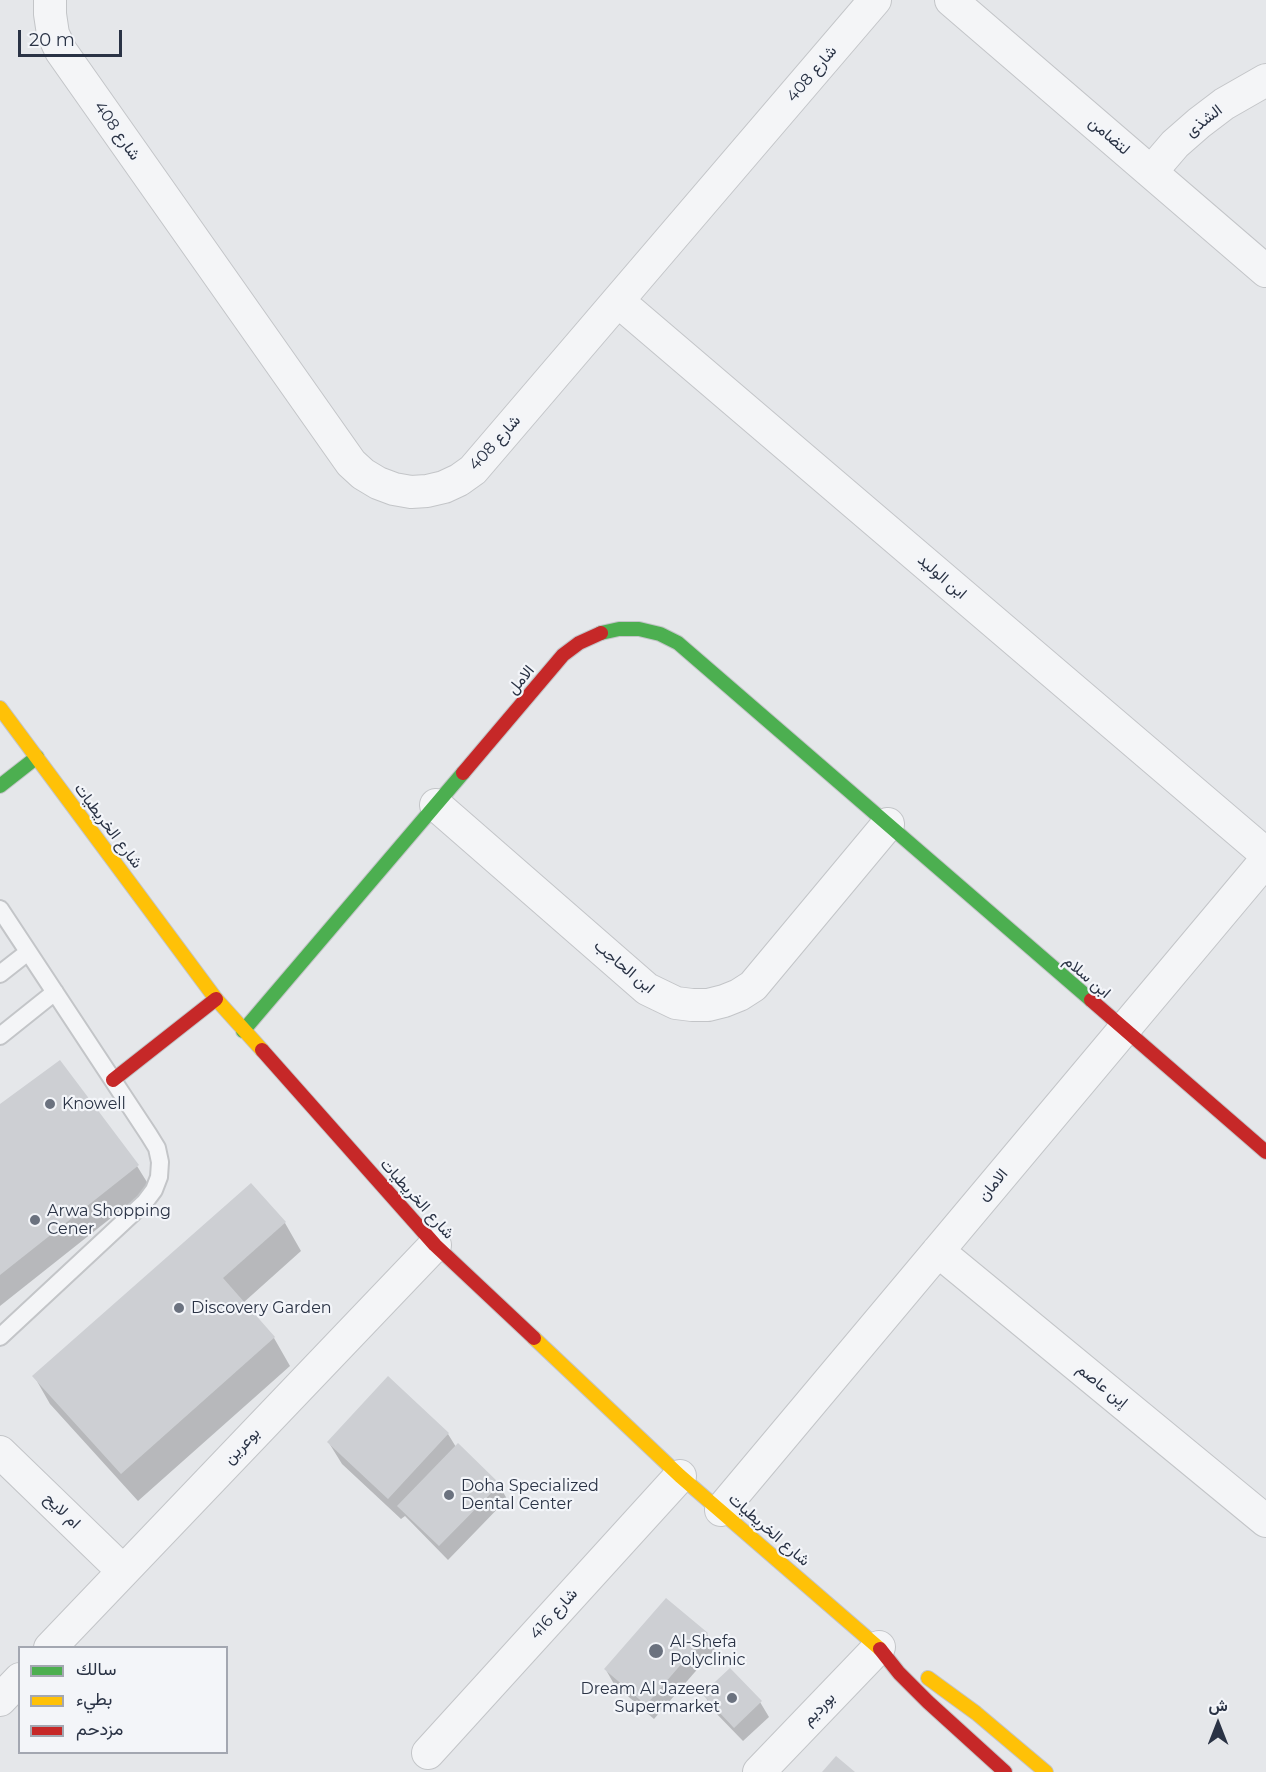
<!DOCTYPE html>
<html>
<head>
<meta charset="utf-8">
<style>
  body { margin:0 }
  #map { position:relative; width:1266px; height:1772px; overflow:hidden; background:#e5e7ea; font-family:Montserrat,Vazirmatn,sans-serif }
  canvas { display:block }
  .legend { position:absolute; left:18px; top:1646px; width:210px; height:108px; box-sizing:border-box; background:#f3f5f9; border:2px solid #a3a7b1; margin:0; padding:8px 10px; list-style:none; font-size:18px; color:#2a3345 }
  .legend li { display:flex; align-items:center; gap:12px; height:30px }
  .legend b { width:30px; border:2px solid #a3a7b1 }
  .north { position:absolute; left:1188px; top:1694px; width:60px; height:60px; -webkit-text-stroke:4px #f3f5f9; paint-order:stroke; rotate:0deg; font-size:16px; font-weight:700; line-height:24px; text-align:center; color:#2a3345 }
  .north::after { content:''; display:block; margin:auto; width:21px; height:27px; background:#2a3345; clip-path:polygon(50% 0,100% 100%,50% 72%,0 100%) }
  .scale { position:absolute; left:18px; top:30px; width:104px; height:27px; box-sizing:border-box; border:3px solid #2a3345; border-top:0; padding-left:8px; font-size:18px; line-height:21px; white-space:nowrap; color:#2a3345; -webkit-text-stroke:4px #f3f5f9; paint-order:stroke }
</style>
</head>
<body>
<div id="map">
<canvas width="1266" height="1772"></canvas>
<ul class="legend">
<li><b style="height:8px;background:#4caf50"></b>سالك</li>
<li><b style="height:8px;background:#ffc107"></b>بطيء</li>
<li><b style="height:8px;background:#c62828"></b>مزدحم</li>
</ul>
<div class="north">ش</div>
<div class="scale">20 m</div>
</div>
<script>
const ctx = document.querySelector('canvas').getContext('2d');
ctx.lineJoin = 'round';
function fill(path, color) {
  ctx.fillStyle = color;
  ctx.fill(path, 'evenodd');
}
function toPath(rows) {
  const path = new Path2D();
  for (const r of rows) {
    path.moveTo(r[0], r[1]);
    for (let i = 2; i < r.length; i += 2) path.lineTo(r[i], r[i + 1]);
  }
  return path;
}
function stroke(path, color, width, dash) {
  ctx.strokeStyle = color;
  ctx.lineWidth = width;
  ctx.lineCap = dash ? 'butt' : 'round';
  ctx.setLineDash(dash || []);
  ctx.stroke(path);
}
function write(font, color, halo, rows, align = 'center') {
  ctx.font = font + ' Montserrat,Vazirmatn,sans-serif';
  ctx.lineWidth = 4.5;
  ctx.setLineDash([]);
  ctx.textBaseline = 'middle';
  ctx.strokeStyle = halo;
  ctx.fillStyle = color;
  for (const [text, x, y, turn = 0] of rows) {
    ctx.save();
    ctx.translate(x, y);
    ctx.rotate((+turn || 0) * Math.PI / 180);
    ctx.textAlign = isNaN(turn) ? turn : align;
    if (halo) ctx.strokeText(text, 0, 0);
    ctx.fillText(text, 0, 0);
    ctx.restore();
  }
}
fill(toPath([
  [0,1106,137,1166,150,1187,0,1306],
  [250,1185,285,1223,301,1251,243,1303,274,1338,290,1366,138,1501,50,1404,34,1376],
  [448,1434,456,1447,458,1445,499,1485,507,1499,448,1560,405,1516,401,1519,342,1464,329,1443],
  [707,1634,715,1649,654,1719,614,1684,606,1670],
  [704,1694,760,1702,769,1717,743,1741,712,1709]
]), '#0003');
fill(toPath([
  [60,1060,139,1165,0,1275,0,1104],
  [251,1183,286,1222,223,1278,275,1337,121,1474,32,1376],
  [388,1376,449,1433,388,1499,327,1442],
  [458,1443,500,1484,439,1546,397,1506],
  [666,1598,708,1633,646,1705,604,1669],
  [730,1668,762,1701,734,1728,702,1694],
  [836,1756,855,1772,822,1772]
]), '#cdcfd3');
const lane = toPath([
  [0,909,149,1135,157,1148,160,1162,159,1177,154,1190,145,1202,0,1337],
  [0,974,28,952],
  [0,1036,55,992]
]);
const street = toPath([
  [50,0,50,14,53,34,61,51,351,463,363,474,378,483,394,489,411,492,427,491,444,487,459,480,473,470,875,0],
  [951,0,1266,271],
  [1151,172,1175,144,1199,123,1224,104,1266,80],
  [618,301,1266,854],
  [436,805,647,989,676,1003,692,1005,708,1005,724,1001,739,995,753,986,888,824],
  [938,1251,1266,1521],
  [0,1452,123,1571],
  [721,1510,1266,860],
  [50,1648,435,1245],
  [0,1700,20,1679],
  [428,1753,680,1476],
  [759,1772,879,1647]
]);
const fast = toPath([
  [601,633,619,629,639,629,660,634,678,643,1091,1000],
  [0,786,37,757],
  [243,1031,463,773]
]);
const slow = toPath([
  [0,708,216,999,262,1050],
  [534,1338,680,1476,880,1649],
  [928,1678,976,1713,1046,1772]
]);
const jam = toPath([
  [463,773,563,655,579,643,601,633],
  [1091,1000,1266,1152],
  [262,1050,435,1245,534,1338],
  [113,1080,216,999],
  [880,1649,899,1673,928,1702,1005,1772]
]);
stroke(lane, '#c3c5c8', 20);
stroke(street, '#c3c5c8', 34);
stroke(fast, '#c3c5c8', 16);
stroke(slow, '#c3c5c8', 16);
stroke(jam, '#c3c5c8', 16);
stroke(lane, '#f4f5f7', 16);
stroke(street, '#f4f5f7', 32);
stroke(fast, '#4caf50', 14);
stroke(slow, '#ffc107', 14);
stroke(jam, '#c62828', 14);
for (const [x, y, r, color] of [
  [50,1104,6,"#6b727f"],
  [35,1220,6,"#6b727f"],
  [179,1308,6,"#6b727f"],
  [449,1495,6,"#6b727f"],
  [656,1651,8,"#6b727f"],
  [732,1698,6,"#6b727f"]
]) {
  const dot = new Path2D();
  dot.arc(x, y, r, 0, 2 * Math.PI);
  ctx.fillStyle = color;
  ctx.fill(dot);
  stroke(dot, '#f3f5f9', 2);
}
write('16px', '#2a3345', '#f3f5f9', [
  ["شارع 408",812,74,-50],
  ["الشذى",1204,121,-38],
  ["شارع 408",117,131,55],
  ["لتضامن",1109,136,41],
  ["شارع 408",495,443,-48],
  ["ابن الوليد",942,577,41],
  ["الامل",521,680,-50],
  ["شارع الخريطيات",108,826,53],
  ["ابن الحاجب",624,967,40],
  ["ابن سلام",1087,977,41],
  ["الامان",993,1185,-50],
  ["شارع الخريطيات",417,1199,48],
  ["إبن عاصم",1102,1386,39],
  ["بوعرين",242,1446,-46],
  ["ام لايح",62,1511,44],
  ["شارع الخريطيات",769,1530,41],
  ["شارع 416",554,1614,-48],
  ["بورديم",819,1709,-46]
]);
write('16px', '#2a3345', '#f3f5f9', [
  ["Knowell",62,1104],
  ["Arwa Shopping",47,1211],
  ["Cener",47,1229],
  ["Discovery Garden",191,1308],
  ["Doha Specialized",461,1486],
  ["Dental Center",461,1504],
  ["Al-Shefa",670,1642],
  ["Polyclinic",670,1660],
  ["Dream Al Jazeera",720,1689,"right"],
  ["Supermarket",720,1707,"right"]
], 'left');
</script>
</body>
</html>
